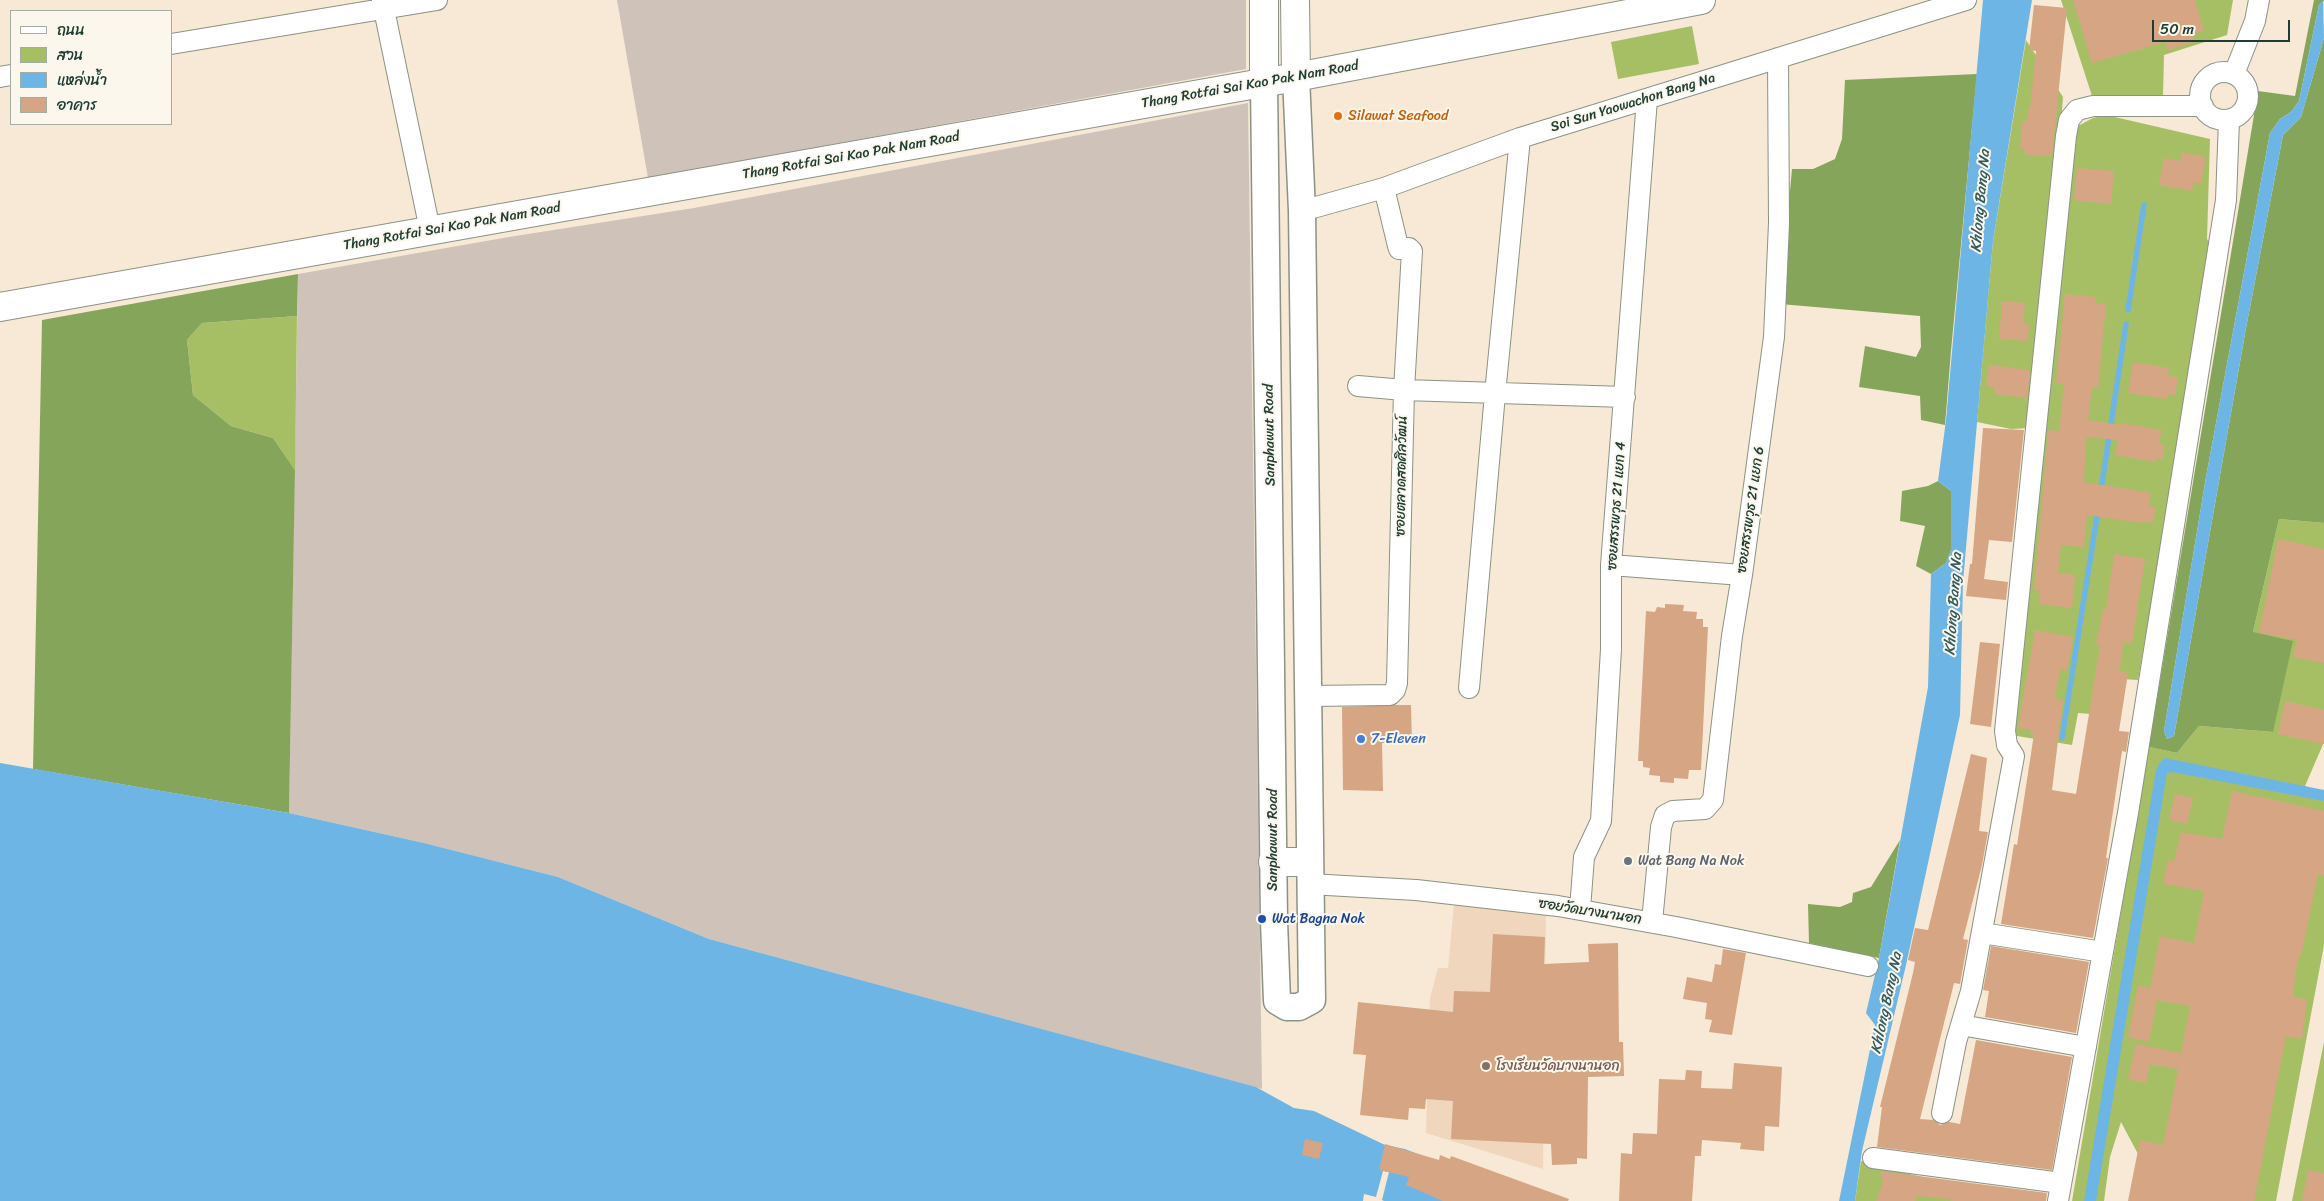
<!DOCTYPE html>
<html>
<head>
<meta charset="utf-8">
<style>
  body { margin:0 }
  #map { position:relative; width:2324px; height:1201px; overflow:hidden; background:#f7e9d5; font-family:Sriracha,"Playpen Sans Thai",sans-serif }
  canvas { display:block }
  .legend { position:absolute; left:10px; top:10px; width:162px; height:115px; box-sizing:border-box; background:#fbf7ec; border:1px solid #a3ada2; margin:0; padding:6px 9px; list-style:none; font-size:15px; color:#1f3d34 }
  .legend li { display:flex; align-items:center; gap:10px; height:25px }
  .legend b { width:25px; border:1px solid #a3ada2 }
  .scale { position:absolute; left:2152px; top:20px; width:138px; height:22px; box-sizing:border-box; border:2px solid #1f3d34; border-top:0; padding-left:6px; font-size:15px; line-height:18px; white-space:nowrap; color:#1f3d34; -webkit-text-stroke:4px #fbf7ec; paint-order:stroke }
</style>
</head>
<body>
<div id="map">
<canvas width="2324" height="1201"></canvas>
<ul class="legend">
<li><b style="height:6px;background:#fff"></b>ถนน</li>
<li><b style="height:14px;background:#a7bf64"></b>สวน</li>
<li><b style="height:14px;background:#6db5e5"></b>แหล่งน้ำ</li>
<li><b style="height:14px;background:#d5a584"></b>อาคาร</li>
</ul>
<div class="scale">50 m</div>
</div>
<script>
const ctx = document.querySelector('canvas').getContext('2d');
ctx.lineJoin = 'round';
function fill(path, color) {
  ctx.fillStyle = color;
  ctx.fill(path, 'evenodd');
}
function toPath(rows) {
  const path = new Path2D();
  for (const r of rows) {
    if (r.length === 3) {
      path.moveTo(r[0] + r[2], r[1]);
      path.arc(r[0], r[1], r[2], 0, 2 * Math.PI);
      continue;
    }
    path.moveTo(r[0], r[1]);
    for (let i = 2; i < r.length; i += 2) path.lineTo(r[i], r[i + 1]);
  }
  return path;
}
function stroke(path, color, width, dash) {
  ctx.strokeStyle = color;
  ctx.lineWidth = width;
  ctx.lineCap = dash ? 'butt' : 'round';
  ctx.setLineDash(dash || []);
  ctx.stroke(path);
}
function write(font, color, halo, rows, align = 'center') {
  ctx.font = font + ' Sriracha,"Playpen Sans Thai",sans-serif';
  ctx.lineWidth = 4;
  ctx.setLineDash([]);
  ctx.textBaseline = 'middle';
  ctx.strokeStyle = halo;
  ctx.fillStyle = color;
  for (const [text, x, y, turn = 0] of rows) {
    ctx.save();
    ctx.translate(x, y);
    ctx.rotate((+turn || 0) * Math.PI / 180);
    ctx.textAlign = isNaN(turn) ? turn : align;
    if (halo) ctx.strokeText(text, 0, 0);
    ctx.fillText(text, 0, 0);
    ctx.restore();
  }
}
fill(toPath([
  [1454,905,1546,913,1543,1169,1426,1133,1430,998,1438,968,1448,968]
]), '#f0d6bc');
fill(toPath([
  [617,0,1246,0,1246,69,648,178],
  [1248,103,1262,1089,709,939,558,877,424,843,289,813,298,274,509,237,694,208]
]), '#cec2b9');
fill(toPath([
  [2061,0,2233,0,2227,35,2164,55,2163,96,2155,99,2092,96],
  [1692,26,1699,64,1618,79,1611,42],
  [2026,40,2063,97,2058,164,2030,428,2011,429,1977,422,1993,241],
  [2106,115,2210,139,2207,239,2212,245,2138,680,2121,679,2115,716,2078,713,2072,745,2011,735,2076,127,2093,118],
  [297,316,295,470,273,438,231,426,193,395,187,340,202,323],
  [2279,519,2324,523,2324,742,2305,786,2324,794,2324,945,2276,1201,2163,1201,2121,1122,2110,1157,2104,1201,2072,1201,2149,747,2177,753,2199,726,2273,732,2253,632],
  [2324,1042,2324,1201,2292,1201],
  [1861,1161,1874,1166,2029,1201,1855,1201]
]), '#a7bf64');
fill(toPath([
  [2314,0,2324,0,2324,1,2319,5,2299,101,2291,112,2280,119,2270,133,2206,477,2164,731,2167,739,2174,736,2246,328,2283,135,2301,117,2324,38,2324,523,2279,519,2253,632,2293,641,2273,732,2199,726,2177,753,2149,747,2258,91,2295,96],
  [1977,74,1951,351,1945,425,1921,420,1920,396,1859,387,1865,346,1916,357,1921,347,1920,316,1780,304,1792,169,1813,169,1835,159,1842,139,1845,80],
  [298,274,297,316,202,323,187,340,193,395,231,426,273,438,295,470,289,813,33,769,42,320],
  [1938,481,1951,491,1951,550,1946,563,1931,574,1916,566,1925,526,1900,521,1902,491,1928,486],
  [1900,840,1879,958,1809,943,1808,904,1840,907,1852,902,1853,893,1871,887]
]), '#85a65a');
fill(toPath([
  [1983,0,2032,0,1993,241,1963,582,1960,715,1906,965,1862,1151,1855,1201,1839,1201,1875,1025,1866,1013,1879,958,1928,687,1931,574,1946,563,1951,550,1951,491,1938,481,1946,420],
  [2323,0,2324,38,2301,117,2283,135,2246,328,2174,736,2167,739,2164,731,2206,477,2270,133,2280,119,2291,112,2299,101,2319,5],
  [2165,758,2324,790,2324,801,2172,772,2167,773,2096,1201,2084,1201,2156,770,2161,761],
  [0,763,289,813,424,843,558,877,709,939,1256,1087,1294,1108,1314,1111,1385,1145,1405,1149,1524,1196,1522,1201,0,1201]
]), '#6db5e5');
fill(toPath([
  [1383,1171,1389,1172,1382,1200,1384,1201,1363,1201,1364,1194,1376,1197]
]), '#f7e9d5');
stroke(toPath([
  [2128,310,2144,205],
  [2101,490,2126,324],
  [2062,738,2098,510]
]), '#6db5e5', 5.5);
fill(toPath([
  [2073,0,2195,0,2204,31,2192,34,2195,42,2167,50,2165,42,2092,63],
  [2034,5,2067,8,2052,156,2025,155,2025,149,2020,149,2022,121,2027,122,2028,109,2030,109,2036,51,2029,50],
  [2182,152,2206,157,2201,184,2194,182,2192,191,2159,185,2164,158,2180,161],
  [2077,168,2114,171,2111,204,2074,200],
  [2065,294,2096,297,2095,303,2106,304,2098,388,2092,387,2088,420,2120,425,2121,423,2162,430,2159,444,2165,445,2163,459,2157,458,2156,462,2115,455,2118,440,2086,437,2084,482,2151,493,2149,506,2156,507,2153,523,2142,521,2141,523,2087,515,2084,547,2061,545,2058,573,2075,575,2072,608,2039,604,2040,591,2034,590,2048,432,2050,430,2059,431,2064,384,2056,383],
  [2002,301,2025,303,2023,324,2029,324,2028,341,1999,339],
  [2133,362,2169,368,2168,376,2178,377,2175,395,2167,394,2167,399,2128,393],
  [1989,365,2030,370,2027,398,1994,394,1995,387,1986,386],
  [1983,428,2024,430,2012,542,1989,540,1984,579,2008,582,2006,600,1966,596,1970,564,1972,564],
  [2278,539,2324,549,2324,663,2293,657,2297,640,2259,633],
  [2114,554,2145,559,2132,643,2124,642,2119,671,2128,673,2119,731,2129,732,2126,752,2122,751,2106,858,2108,858,2093,938,2001,924,2014,844,2017,845,2034,734,2030,734,2031,730,2018,728,2035,630,2073,637,2067,671,2060,669,2055,699,2063,700,2052,790,2076,794,2100,646,2096,645,2103,609,2106,609],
  [1665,604,1684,605,1683,611,1697,612,1696,619,1703,619,1703,627,1708,627,1701,770,1689,770,1688,779,1674,778,1674,783,1660,782,1660,776,1649,775,1650,768,1643,767,1643,761,1638,761,1646,611,1655,612,1657,607,1665,608],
  [1980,642,2000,644,1991,727,1970,724],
  [2285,701,2324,710,2324,744,2278,734],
  [1395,705,1411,705,1412,743,1382,743,1383,791,1343,790,1342,707],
  [1971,754,1987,758,1979,831,1988,832,1982,865,1963,939,1968,940,1960,984,1954,983,1920,1119,1933,1120,1940,1125,1949,1122,1960,1124,1976,1040,2072,1057,2052,1170,1877,1147,1882,1107,1880,1107,1913,973,1915,962,1908,960,1915,928,1928,930],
  [2232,791,2324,811,2324,875,2318,874,2301,956,2299,956,2296,971,2293,997,2307,1000,2302,1039,2286,1036,2254,1201,2128,1201,2140,1140,2163,1145,2178,1069,2150,1064,2146,1083,2128,1079,2136,1044,2181,1053,2190,1006,2157,1000,2149,1042,2128,1037,2138,986,2150,988,2160,936,2194,943,2204,891,2163,884,2168,860,2174,862,2181,832,2222,839],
  [2175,794,2193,798,2187,824,2169,820],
  [1493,934,1545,937,1544,964,1589,962,1588,944,1618,943,1619,1042,1623,1042,1624,1076,1588,1077,1587,1159,1577,1158,1577,1164,1552,1165,1551,1144,1451,1139,1453,1101,1426,1099,1425,1109,1409,1108,1408,1120,1360,1115,1366,1055,1353,1054,1358,1002,1453,1012,1454,991,1490,992],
  [1991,946,2089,962,2076,1033,1985,1017,1989,991,1983,990],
  [1723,949,1746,953,1732,1035,1709,1032,1712,1020,1705,1019,1707,1003,1683,999,1687,977,1712,982,1715,964,1721,965],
  [1734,1063,1782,1067,1779,1127,1765,1126,1764,1151,1740,1149,1741,1143,1702,1140,1701,1156,1695,1156,1692,1201,1619,1201,1621,1153,1632,1154,1633,1133,1657,1134,1659,1079,1685,1080,1686,1070,1702,1071,1701,1088,1732,1089],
  [1305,1139,1323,1143,1319,1159,1302,1155],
  [1385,1144,1439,1160,1440,1155,1450,1159,1451,1156,1569,1199,1568,1201,1443,1201,1406,1185,1409,1177,1379,1170],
  [2308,1170,2324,1173,2324,1201,2302,1201],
  [1880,1171,2047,1193,2046,1201,1951,1201,1951,1199,1917,1196,1915,1201,1876,1201,1883,1183]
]), '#d5a584');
const minor = toPath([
  [382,0,430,230],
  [171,44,437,0],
  [2224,96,24],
  [2234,74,2255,21,2259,0],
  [0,77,11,75],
  [1302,211,1384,188,1520,138,1966,0],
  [1358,386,1404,390,1625,397],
  [1611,565,1742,575],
  [1469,688,1495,394,1520,138],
  [1309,696,1390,695,1395,690,1397,683,1404,390,1412,251,1409,248,1399,249,1398,246,1384,188],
  [1309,884,1416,890,1558,906,1676,927,1868,966],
  [1580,909,1584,857,1601,821,1611,649,1611,565,1647,99],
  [1652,922,1661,827,1665,815,1673,811,1705,809,1713,800,1732,636,1742,575,1774,337,1779,223,1778,58],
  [1982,933,2103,952],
  [1961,1025,2086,1047],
  [1942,1113,1956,1042,1971,991,2014,756,2007,745,2005,731,2066,136,2069,120,2077,110,2093,106,2203,106],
  [1873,1158,2061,1183],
  [2058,1201,2128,813,2226,200,2229,120]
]);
const tertiary = toPath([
  [1264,82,1274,921,1277,1001,1287,1007,1299,1007,1312,1000,1302,211,1296,77]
]);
const secondary = toPath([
  [1264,0,1264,82],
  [1295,0,1296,77],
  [0,307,1296,77,1701,0],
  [1273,862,1309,862]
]);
stroke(minor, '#8b9384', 22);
stroke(tertiary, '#8b9384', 29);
stroke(secondary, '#8b9384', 30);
stroke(minor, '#fff', 20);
stroke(tertiary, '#fff', 26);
stroke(secondary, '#fff', 28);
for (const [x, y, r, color] of [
  [1338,116,5,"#e8710a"],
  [1361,739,5,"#3f7fe0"],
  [1628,861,5,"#6b7280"],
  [1262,919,5,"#1a4fb4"],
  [1486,1066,5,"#8d6e63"]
]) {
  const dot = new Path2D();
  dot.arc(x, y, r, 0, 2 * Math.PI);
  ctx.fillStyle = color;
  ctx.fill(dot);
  stroke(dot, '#fbf7ec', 2);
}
write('14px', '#1f3d34', '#fbf7ec', [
  ["Thang Rotfai Sai Kao Pak Nam Road",1250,85,-10],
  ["Soi Sun Yaowachon Bang Na",1633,103,-17],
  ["Thang Rotfai Sai Kao Pak Nam Road",851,156,-10],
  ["Thang Rotfai Sai Kao Pak Nam Road",452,227,-10],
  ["Sanphawut Road",1270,435,-91],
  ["ซอยตลาดสดศิลวัฒน์",1402,476,-89],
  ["ซอยสรรพวุธ 21 แยก 4",1617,506,-86],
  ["ซอยสรรพวุธ 21 แยก 6",1751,510,-82],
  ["Sanphawut Road",1273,840,-90],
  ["ซอยวัดบางนานอก",1590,912,9]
]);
write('14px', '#c56008', '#fbf7ec', [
  ["Silawat Seafood",1348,116]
], 'left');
write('14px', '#366cbe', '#fbf7ec', [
  ["7-Eleven",1371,739]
], 'left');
write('14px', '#5b616d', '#fbf7ec', [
  ["Wat Bang Na Nok",1638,861]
], 'left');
write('14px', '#164399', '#fbf7ec', [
  ["Wat Bagna Nok",1272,919]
], 'left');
write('14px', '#785e54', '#fbf7ec', [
  ["โรงเรียนวัดบางนานอก",1496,1066]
], 'left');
write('italic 15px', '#325b60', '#fbf7ec', [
  ["Khlong Bang Na",1981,201,-85],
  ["Khlong Bang Na",1954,604,-86],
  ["Khlong Bang Na",1887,1003,-78]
]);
</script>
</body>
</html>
